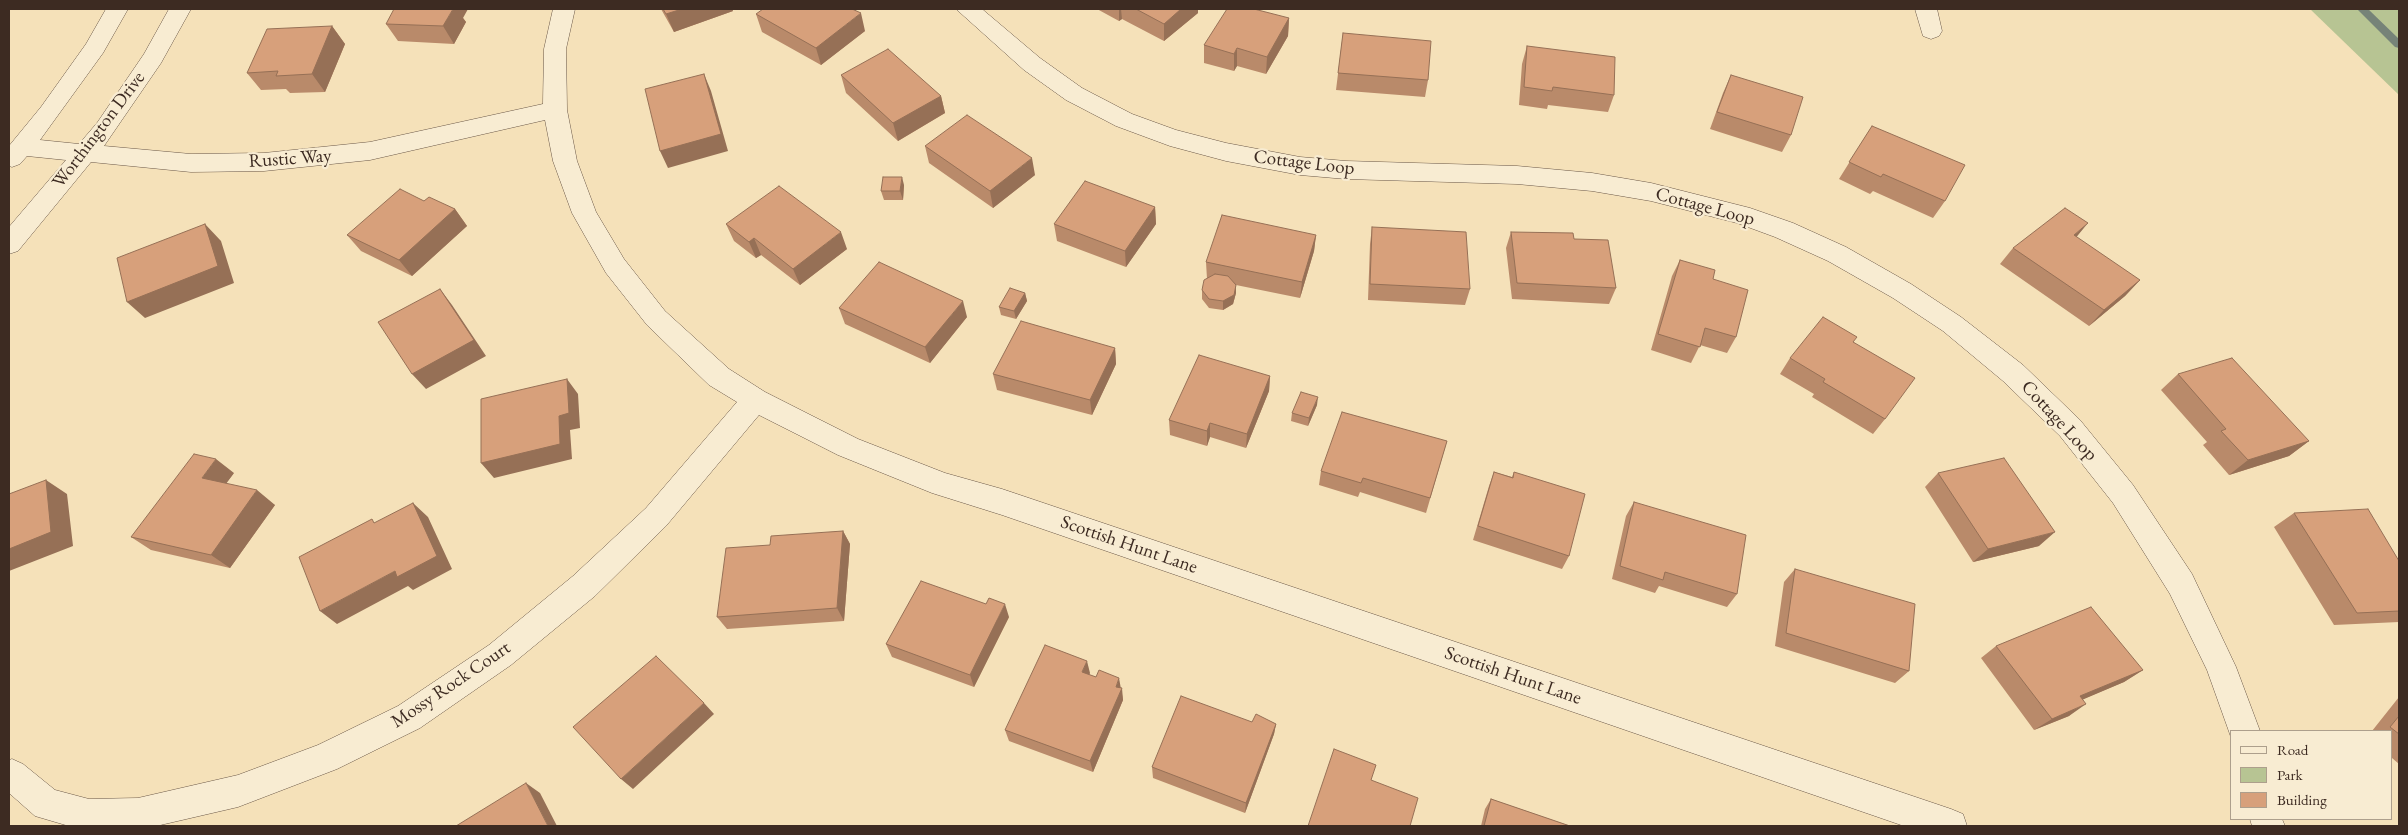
<!DOCTYPE html>
<html>
<head>
<meta charset="utf-8">
<style>
  body { margin:0 }
  #map { position:relative; width:2408px; height:835px; overflow:hidden; background:#f5e1b9; font-family:"EB Garamond",serif }
  canvas { display:block }
  .frame { position:absolute; inset:0; border:10px solid #3d2b22; pointer-events:none }
  .legend { position:absolute; left:2230px; top:730px; width:162px; height:90px; box-sizing:border-box; background:#f8ecd2; border:1px solid #ad9f8c; margin:0; padding:6px 9px; list-style:none; font-size:15px; color:#3d2b22 }
  .legend li { display:flex; align-items:center; gap:10px; height:25px }
  .legend b { width:25px; border:1px solid #ad9f8c }
</style>
</head>
<body>
<div id="map">
<canvas width="2408" height="835"></canvas>
<div class="frame"></div>
<ul class="legend">
<li><b style="height:6px;background:#f8ecd2"></b>Road</li>
<li><b style="height:14px;background:#b7c493"></b>Park</li>
<li><b style="height:14px;background:#d7a07b"></b>Building</li>
</ul>
</div>
<script>
const ctx = document.querySelector('canvas').getContext('2d');
ctx.lineJoin = 'round';
function fill(path, color) {
  ctx.fillStyle = color;
  ctx.fill(path, 'evenodd');
}
function toPath(rows) {
  const path = new Path2D();
  for (const r of rows) {
    path.moveTo(r[0], r[1]);
    for (let i = 2; i < r.length; i += 2) path.lineTo(r[i], r[i + 1]);
  }
  return path;
}
function stroke(path, color, width, dash) {
  ctx.strokeStyle = color;
  ctx.lineWidth = width;
  ctx.lineCap = dash ? 'butt' : 'round';
  ctx.setLineDash(dash || []);
  ctx.stroke(path);
}
function write(font, color, halo, rows, align = 'center') {
  ctx.font = font + ' "EB Garamond",serif';
  ctx.lineWidth = 4.5;
  ctx.setLineDash([]);
  ctx.textBaseline = 'middle';
  ctx.strokeStyle = halo;
  ctx.fillStyle = color;
  for (const [text, x, y, turn = 0] of rows) {
    ctx.save();
    ctx.translate(x, y);
    ctx.rotate((+turn || 0) * Math.PI / 180);
    ctx.textAlign = isNaN(turn) ? turn : align;
    if (halo) ctx.strokeText(text, 0, 0);
    ctx.fillText(text, 0, 0);
    ctx.restore();
  }
}
fill(toPath([
  [2310,9,2399,9,2399,95]
]), '#b7c493');
fill(toPath([
  [2357,9,2368,9,2399,39,2399,48,2395,47,2357,9]
]), '#768378');
const street = toPath([
  [106,9,128,9,103,53,40,140,79,144,97,123,144,54,169,9,191,9,161,63,104,146,191,154,264,153,370,142,543,104,544,49,553,9,575,9,566,49,567,110,577,161,596,212,624,259,665,311,729,369,765,392,858,439,945,473,1002,489,1951,809,1963,814,1967,826,1904,826,1002,515,932,493,838,455,759,415,666,526,595,596,511,665,420,728,337,769,238,807,156,826,69,826,35,816,9,793,9,760,12,759,23,764,55,790,89,799,138,798,238,775,318,745,398,706,489,645,573,576,646,508,737,402,709,385,647,325,606,273,572,213,553,161,545,120,370,160,264,171,191,172,91,162,18,251,9,254,9,227,66,160,27,156,20,164,12,167,9,166,9,146,41,107,86,44,106,9],
  [956,9,982,9,1040,58,1082,88,1132,114,1176,130,1226,143,1300,157,1346,161,1517,166,1592,173,1651,183,1750,208,1793,223,1846,247,1911,284,1961,317,2023,365,2080,420,2133,485,2192,574,2236,667,2260,731,2232,731,2232,740,2207,670,2170,594,2113,503,2060,436,2003,381,1943,331,1893,298,1828,261,1775,237,1737,223,1651,201,1592,191,1517,184,1346,179,1300,175,1226,161,1170,146,1116,126,1066,100,1024,70,956,9],
  [1915,9,1937,9,1942,31,1939,36,1931,39,1923,36,1915,9],
  [2250,819,2282,819,2285,826,2252,826,2250,819]
]);
stroke(street, '#6b5848', 1);
fill(street, '#f8ecd2');
fill(toPath([
  [661,9,732,9,733,11,674,32],
  [1097,9,1198,9,1198,13,1164,41,1122,19,1119,21],
  [756,14,865,31,821,65,762,32],
  [463,18,466,22,454,44,398,41,386,24],
  [1289,18,1288,36,1266,74,1237,66,1234,71,1204,63,1204,45],
  [332,26,345,44,325,92,290,93,286,89,261,90,247,73],
  [1343,33,1428,80,1425,97,1336,90],
  [1527,46,1614,95,1608,112,1548,105,1547,109,1519,105,1522,64],
  [841,75,941,96,945,113,898,141,846,93],
  [1731,75,1791,135,1782,152,1710,129,1723,93],
  [1872,126,1945,201,1933,218,1873,191,1870,194,1839,179],
  [925,146,1035,175,993,208,929,163],
  [904,185,903,200,884,200,881,191],
  [424,201,455,209,467,226,412,276,361,251,347,235],
  [1155,207,1156,224,1126,267,1057,241,1054,224],
  [726,224,847,249,800,285,761,255,756,258,734,241],
  [1372,227,1470,289,1465,305,1368,300,1370,244],
  [1511,232,1574,239,1616,288,1609,304,1512,299,1506,248],
  [1316,235,1314,251,1300,298,1236,285,1236,293,1233,304,1223,310,1209,308,1202,299,1202,290,1207,279,1206,262],
  [2013,248,2140,280,2125,296,2089,326,2000,264],
  [1680,260,1713,279,1736,337,1727,353,1700,345,1691,363,1651,350,1672,276],
  [1025,293,1027,301,1016,319,1001,315,999,307],
  [839,308,967,317,930,363,845,324],
  [1854,342,1885,419,1873,434,1812,397,1814,394,1780,374,1790,358],
  [1115,348,1116,364,1092,415,997,390,993,374],
  [2178,374,2309,441,2289,456,2229,475,2203,445,2207,442,2161,390],
  [1270,376,1269,391,1246,448,1210,437,1207,446,1170,435,1169,420],
  [1317,405,1308,426,1291,421,1292,413],
  [1447,441,1426,513,1360,492,1358,497,1319,485,1321,471],
  [1494,472,1512,477,1514,472,1569,556,1562,569,1473,540,1489,486],
  [234,473,226,483,275,505,230,568,151,550,131,537],
  [1938,473,2039,546,1973,562,1925,487],
  [1634,502,1737,594,1727,607,1659,586,1655,593,1612,579,1626,516],
  [2294,513,2399,561,2399,622,2334,625,2274,527],
  [843,531,850,544,844,621,727,629,717,617,770,545],
  [1795,569,1909,671,1895,683,1775,646,1784,582],
  [1009,617,974,687,892,657,886,644],
  [1996,646,2143,670,2124,682,2083,699,2069,716,2034,730,1981,658],
  [1090,673,1089,675,1121,688,1123,700,1093,772,1009,741,1005,730],
  [2399,697,2399,764,2392,758,2392,731,2372,731],
  [1252,722,1276,724,1274,734,1245,813,1153,778,1152,767],
  [1491,799,1570,826,1481,826,1485,809]
]), '#b98a6a');
fill(toPath([
  [453,9,468,9,463,18,466,22,454,44,443,26],
  [682,9,732,9,733,11,674,32,666,14],
  [1119,9,1121,9,1122,19,1119,21],
  [1181,9,1198,9,1198,13,1164,41,1164,24],
  [861,13,865,31,821,65,816,48],
  [1289,18,1288,36,1266,74,1267,57],
  [332,26,345,44,325,92,312,74],
  [1237,48,1237,66,1234,71,1234,54],
  [704,74,711,91,728,151,668,168,660,151],
  [941,96,945,113,898,141,893,123],
  [1032,158,1035,175,993,208,990,191],
  [902,177,904,185,903,200,900,191],
  [1155,207,1156,224,1126,267,1125,251],
  [455,209,467,226,412,276,399,260],
  [2088,223,2074,240,2074,235],
  [205,224,221,241,234,283,145,318,127,302],
  [841,232,847,249,800,285,793,269],
  [1316,235,1314,251,1300,298,1302,282],
  [754,238,761,255,756,258,749,242],
  [2140,280,2125,296,2089,326,2104,310],
  [1236,285,1236,293,1233,304,1223,310,1223,301],
  [440,289,452,305,486,356,426,389,412,374],
  [1025,293,1027,301,1016,319,1014,311],
  [963,301,967,317,930,363,925,347],
  [1115,348,1116,364,1092,415,1090,400],
  [1270,376,1269,391,1246,448,1247,434],
  [567,379,578,394,580,428,570,430,572,459,494,478,481,463,559,416],
  [1318,397,1317,405,1308,426,1309,418],
  [1210,423,1210,437,1207,446,1207,431],
  [2309,441,2289,456,2229,475,2248,460],
  [216,459,234,473,220,492,202,478],
  [46,480,67,494,73,546,9,571,9,549],
  [257,490,275,505,230,568,211,555],
  [413,503,428,517,452,569,413,590,408,586,337,624,320,611,395,571],
  [843,531,850,544,844,621,837,608],
  [2055,532,2039,546,1973,562,1988,549],
  [1005,604,1009,617,974,687,970,675],
  [1087,661,1090,673,1085,684,1082,672],
  [2143,670,2124,682,2063,708,2080,696],
  [1119,678,1121,689,1116,687],
  [1122,688,1123,700,1093,772,1090,761],
  [704,703,714,714,633,789,621,779],
  [2086,704,2069,716,2034,730,2052,719],
  [1276,724,1274,734,1245,813,1246,803],
  [526,783,540,793,557,826,548,826]
]), '#967056');
const building = toPath([
  [394,9,453,9,443,26,386,24,394,9],
  [663,9,682,9,666,14,663,9],
  [763,9,852,9,861,13,816,48,756,14,763,9],
  [1136,9,1181,9,1164,24,1136,9],
  [1227,9,1254,9,1289,18,1267,57,1237,48,1234,54,1204,45,1227,9],
  [332,26,312,74,276,76,278,71,247,73,267,29,332,26],
  [1343,33,1431,41,1428,80,1338,73,1343,33],
  [1527,46,1615,57,1614,95,1553,87,1552,91,1524,87,1527,46],
  [888,49,941,96,893,123,841,75,888,49],
  [704,74,721,134,660,151,645,89,704,74],
  [1731,75,1803,97,1791,135,1717,112,1731,75],
  [967,115,1032,158,990,191,925,146,967,115],
  [1872,126,1965,165,1945,201,1883,174,1881,177,1849,162,1872,126],
  [883,177,902,177,900,191,881,191,883,177],
  [1085,181,1155,207,1125,251,1054,224,1085,181],
  [779,186,841,232,793,269,754,238,749,242,726,224,779,186],
  [400,189,424,201,429,197,455,209,399,260,347,235,400,189],
  [2065,208,2088,223,2074,235,2140,280,2104,310,2013,248,2065,208],
  [1222,215,1316,235,1302,282,1206,262,1222,215],
  [205,224,218,266,127,302,117,258,205,224],
  [1372,227,1466,232,1470,289,1370,284,1372,227],
  [1511,232,1573,233,1574,239,1608,240,1616,288,1517,283,1511,232],
  [1680,260,1715,270,1713,279,1748,290,1736,337,1705,328,1700,347,1658,334,1680,260],
  [879,262,963,301,925,347,839,308,879,262],
  [1215,274,1228,276,1236,285,1234,295,1223,301,1209,299,1202,290,1204,280,1215,274],
  [1010,288,1025,293,1014,311,999,307,1010,288],
  [440,289,474,340,412,374,378,322,440,289],
  [1823,317,1857,337,1853,342,1915,378,1885,419,1823,382,1825,379,1790,358,1823,317],
  [1021,321,1115,348,1090,400,993,374,1021,321],
  [1199,355,1270,376,1247,434,1210,423,1207,431,1169,420,1199,355],
  [2232,358,2309,441,2248,460,2221,431,2226,429,2178,374,2232,358],
  [567,379,569,413,559,416,560,444,481,463,481,399,567,379],
  [1301,392,1318,397,1309,418,1292,413,1301,392],
  [1342,412,1447,441,1430,498,1363,478,1361,483,1321,471,1342,412],
  [194,454,216,459,202,478,257,490,211,555,131,537,194,454],
  [2004,458,2055,532,1988,549,1938,473,2004,458],
  [1494,472,1513,478,1514,472,1585,494,1569,556,1478,526,1494,472],
  [46,480,51,532,9,549,9,494,46,480],
  [1634,502,1746,535,1737,594,1665,572,1663,580,1620,566,1634,502],
  [413,503,437,556,397,577,395,571,320,611,299,557,372,519,374,523,413,503],
  [2368,509,2399,561,2399,611,2357,613,2294,513,2368,509],
  [843,531,837,608,717,617,726,548,770,545,771,536,843,531],
  [1795,569,1915,604,1909,671,1786,633,1795,569],
  [921,581,986,604,989,598,1005,604,970,675,886,644,921,581],
  [2091,607,2143,670,2080,696,2086,704,2052,719,1996,646,2091,607],
  [1045,645,1087,661,1082,672,1096,677,1099,670,1119,678,1116,687,1122,688,1090,761,1005,730,1045,645],
  [656,656,704,703,621,779,573,727,656,656],
  [1181,696,1252,722,1256,714,1276,724,1246,803,1152,767,1181,696],
  [2399,716,2399,734,2390,727,2399,716],
  [1334,749,1376,765,1371,780,1418,798,1410,826,1308,826,1334,749],
  [526,783,548,826,456,826,526,783],
  [1491,799,1570,826,1484,826,1491,799]
]);
fill(building, '#d7a07b');
stroke(building, '#967056', 1);
write('19px', '#3d2b22', '#f8ecd2', [
  ["Worthington Drive",99,130,-53],
  ["Rustic Way",290,159,-4],
  ["Cottage Loop",1304,163,7],
  ["Cottage Loop",1705,207,15],
  ["Cottage Loop",2059,421,47],
  ["Scottish Hunt Lane",1129,545,19],
  ["Scottish Hunt Lane",1513,676,19],
  ["Mossy Rock Court",451,685,-34]
]);
</script>
</body>
</html>
